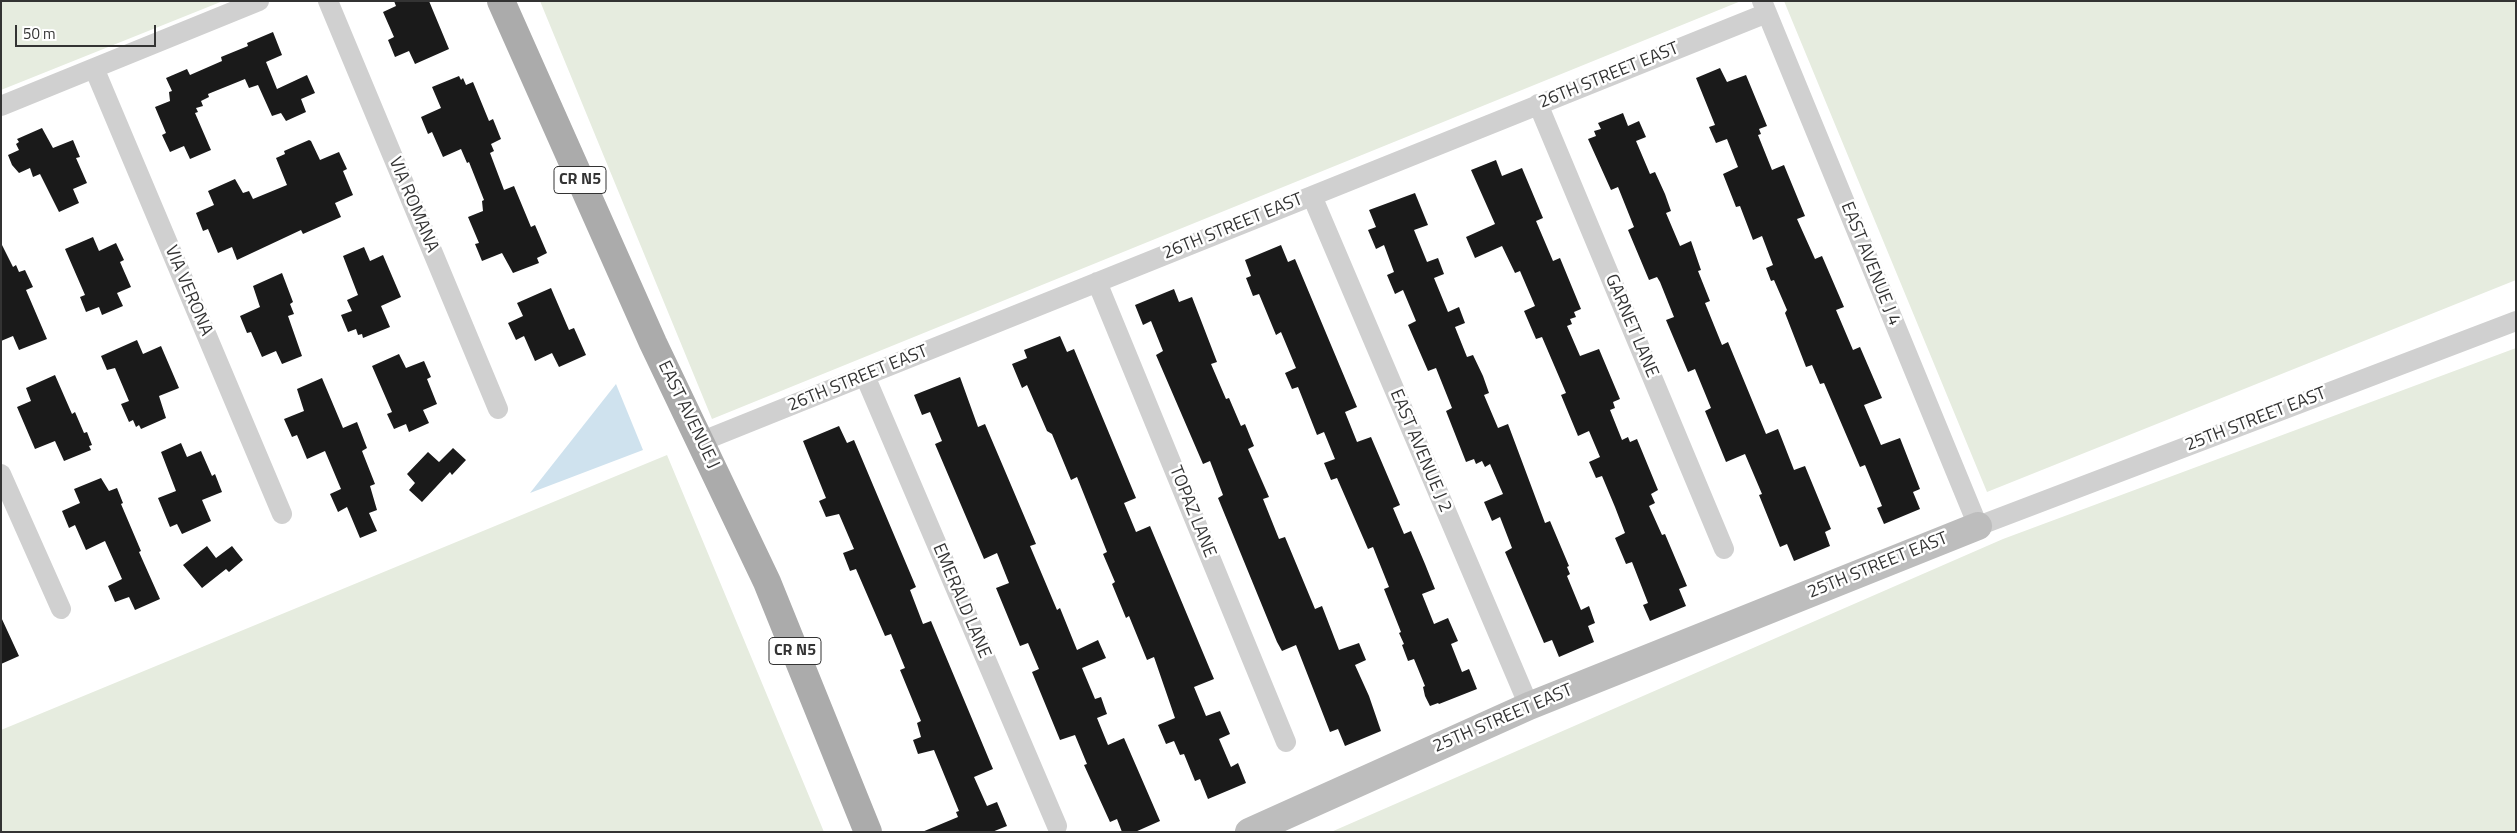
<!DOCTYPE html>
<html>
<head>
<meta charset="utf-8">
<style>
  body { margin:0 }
  #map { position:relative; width:2517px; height:833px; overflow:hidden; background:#fff; font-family:"Titillium Web",sans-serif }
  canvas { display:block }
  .frame { position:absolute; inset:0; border:2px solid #333; pointer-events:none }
  .scale { position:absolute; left:15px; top:25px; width:141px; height:22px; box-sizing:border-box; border:2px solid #333; border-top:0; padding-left:6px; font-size:15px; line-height:18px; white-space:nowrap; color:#333; -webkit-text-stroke:4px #fff; paint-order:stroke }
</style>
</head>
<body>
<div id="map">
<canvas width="2517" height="833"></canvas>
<div class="frame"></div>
<div class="scale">50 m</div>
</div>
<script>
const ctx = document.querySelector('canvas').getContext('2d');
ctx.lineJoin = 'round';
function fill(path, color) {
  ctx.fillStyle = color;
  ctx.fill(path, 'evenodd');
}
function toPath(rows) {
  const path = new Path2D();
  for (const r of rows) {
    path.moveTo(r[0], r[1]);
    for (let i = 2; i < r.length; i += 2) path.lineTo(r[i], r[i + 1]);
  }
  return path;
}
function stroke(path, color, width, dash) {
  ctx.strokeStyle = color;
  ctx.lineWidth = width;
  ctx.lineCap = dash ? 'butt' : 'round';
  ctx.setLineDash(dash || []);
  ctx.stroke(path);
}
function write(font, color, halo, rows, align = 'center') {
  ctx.font = font + ' "Titillium Web",sans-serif';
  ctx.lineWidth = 5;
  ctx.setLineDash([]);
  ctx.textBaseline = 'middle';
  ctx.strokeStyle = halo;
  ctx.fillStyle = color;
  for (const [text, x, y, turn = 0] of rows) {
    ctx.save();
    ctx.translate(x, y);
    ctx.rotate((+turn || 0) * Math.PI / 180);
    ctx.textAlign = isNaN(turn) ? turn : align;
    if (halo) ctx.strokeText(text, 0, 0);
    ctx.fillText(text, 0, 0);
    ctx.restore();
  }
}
fill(toPath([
  [1,1,223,1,1,90],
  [540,1,1741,1,712,419],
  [1784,1,2516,1,2516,280,1987,492],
  [2516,348,2516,832,1331,832,2003,539],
  [667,455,824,832,1,832,1,730]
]), '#e6ecdf');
fill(toPath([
  [616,384,643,450,530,493]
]), '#cfe2ee');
fill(toPath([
  [394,1,429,1,449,49,415,64,409,51,395,57,388,40,394,37,383,12,396,6],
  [273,32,282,55,266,62,277,89,307,75,315,93,301,99,306,112,286,121,281,113,272,116,258,85,249,88,245,79,208,94,209,97,201,101,203,106,196,108,198,112,195,113,211,150,190,159,184,146,170,152,162,135,166,133,155,107,170,101,169,92,172,91,166,78,187,69,190,75,222,61,221,57,248,46,247,43],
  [1720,68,1727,82,1746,75,1767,126,1759,129,1761,134,1758,135,1772,170,1784,165,1805,216,1797,219,1815,259,1822,256,1844,307,1836,310,1853,350,1860,347,1882,398,1864,405,1881,445,1900,438,1920,489,1913,492,1920,509,1884,524,1877,508,1882,506,1865,465,1860,467,1824,383,1820,384,1812,365,1806,367,1785,313,1787,310,1774,280,1771,281,1766,268,1773,265,1762,236,1753,240,1740,206,1736,207,1723,174,1738,167,1727,139,1716,143,1709,127,1715,125,1696,78],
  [459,76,461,80,463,78,466,85,473,82,489,121,493,119,501,139,491,144,494,151,490,153,504,190,514,186,531,227,535,225,547,253,537,258,539,263,513,273,502,253,482,261,475,244,479,243,468,217,483,211,482,201,484,200,469,162,467,163,461,149,443,157,432,132,428,134,421,117,441,108,432,87],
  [1623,113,1628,126,1639,121,1646,137,1636,141,1650,174,1655,172,1665,194,1671,211,1666,213,1680,246,1691,241,1701,270,1698,271,1710,301,1705,303,1722,345,1728,342,1766,434,1778,429,1794,470,1805,466,1831,529,1825,532,1830,546,1794,561,1787,544,1780,547,1759,495,1762,494,1745,454,1726,462,1705,411,1711,408,1695,369,1688,372,1666,320,1674,317,1660,282,1657,277,1649,280,1628,230,1634,227,1618,187,1611,190,1588,139,1596,136,1594,131,1601,129,1598,123],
  [42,128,53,148,73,140,80,157,76,158,87,183,73,189,79,203,59,212,40,174,33,177,30,168,19,173,12,165,8,155,19,150,16,144,19,142,17,139],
  [309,140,311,141,320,160,339,152,347,169,343,171,353,195,335,203,341,217,303,234,301,230,237,260,232,247,218,253,208,229,203,231,196,213,214,205,208,191,235,179,243,193,249,191,253,199,287,185,276,158,285,154,284,151],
  [1496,160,1502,176,1522,168,1543,218,1536,221,1553,261,1560,258,1581,309,1574,312,1576,317,1570,319,1572,324,1567,326,1580,356,1599,349,1620,399,1613,402,1615,408,1610,410,1622,440,1628,437,1630,442,1637,439,1658,490,1651,494,1655,503,1649,506,1662,535,1665,534,1687,586,1679,589,1686,606,1650,621,1643,605,1648,603,1632,562,1626,564,1615,538,1625,533,1615,507,1602,476,1596,478,1589,462,1600,457,1589,431,1578,436,1561,395,1566,393,1542,337,1536,339,1524,311,1535,306,1520,271,1515,273,1502,246,1475,258,1466,237,1495,224,1471,170],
  [1415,193,1428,225,1414,230,1427,262,1438,258,1444,274,1434,278,1448,312,1459,307,1465,323,1455,327,1467,357,1473,355,1483,376,1489,393,1484,395,1498,428,1508,424,1545,523,1550,521,1569,566,1567,567,1570,574,1567,576,1581,610,1589,606,1595,623,1588,626,1594,642,1559,657,1552,640,1544,643,1505,552,1512,548,1500,517,1492,521,1484,502,1503,494,1490,464,1485,467,1482,461,1476,464,1474,459,1466,462,1446,411,1452,408,1436,368,1428,371,1408,325,1416,321,1403,290,1395,294,1387,275,1394,272,1384,245,1376,249,1368,230,1376,227,1369,210],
  [93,237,99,251,116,243,124,260,120,262,131,287,117,293,123,306,102,315,99,307,86,312,80,297,85,295,65,249],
  [1,243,13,267,16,265,19,272,25,270,33,287,26,290,47,339,19,350,13,336,1,341],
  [1281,245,1288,262,1295,259,1357,407,1345,412,1357,442,1371,437,1400,505,1393,508,1404,534,1411,531,1425,564,1435,589,1422,594,1434,624,1448,618,1458,641,1451,644,1462,672,1469,669,1477,689,1439,704,1438,703,1430,706,1425,696,1423,687,1425,686,1414,659,1408,661,1402,645,1404,644,1399,633,1401,632,1384,589,1389,587,1373,547,1368,549,1337,478,1331,480,1324,463,1335,459,1324,432,1317,435,1298,387,1292,389,1285,373,1296,368,1281,332,1276,335,1259,294,1253,296,1246,278,1251,276,1245,260],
  [364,247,370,261,383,255,401,297,381,306,390,327,363,338,362,334,358,335,356,329,348,332,341,315,352,311,347,300,358,295,343,256],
  [282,273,293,302,290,304,294,314,288,316,302,356,282,364,276,351,262,357,251,332,247,333,240,316,260,307,253,286],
  [551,288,569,330,574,328,586,355,559,367,552,353,535,361,524,336,516,340,508,323,523,316,517,303],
  [1174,289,1179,302,1192,297,1217,362,1211,364,1226,399,1229,398,1241,426,1245,424,1254,446,1248,449,1269,497,1263,499,1279,539,1285,537,1315,609,1322,606,1339,650,1359,643,1366,660,1355,665,1369,696,1381,731,1345,746,1338,729,1330,732,1296,645,1282,651,1277,642,1218,498,1223,495,1210,461,1203,464,1156,355,1163,351,1151,321,1143,325,1135,305],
  [1060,336,1067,352,1074,349,1136,498,1124,503,1136,532,1150,526,1214,679,1194,687,1206,716,1220,711,1230,734,1219,739,1231,767,1238,763,1246,783,1208,799,1200,779,1195,781,1184,754,1180,755,1174,741,1166,744,1158,725,1175,718,1154,657,1147,660,1129,616,1126,618,1112,584,1115,582,1103,554,1107,552,1077,477,1071,480,1052,434,1047,431,1027,385,1022,388,1012,364,1027,358,1024,350],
  [137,340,143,354,161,346,179,388,159,396,166,418,141,429,139,425,136,427,133,420,129,422,121,404,129,401,115,368,107,370,101,356],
  [399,354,406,368,424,361,431,377,427,379,437,404,423,410,429,423,409,432,406,424,394,429,387,414,392,412,372,366],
  [55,375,72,414,75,412,84,433,87,432,92,445,89,446,91,450,64,461,55,441,35,449,17,407,31,401,26,388],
  [960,377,978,427,985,424,1008,478,1036,544,1030,546,1057,610,1060,608,1077,650,1098,640,1106,658,1082,668,1095,699,1101,697,1107,714,1097,718,1108,745,1124,738,1160,821,1135,832,1122,832,1117,819,1110,822,1084,765,1087,764,1075,735,1060,740,1032,672,1039,669,1028,643,1020,646,996,588,1009,583,997,553,984,559,935,444,942,441,930,412,922,415,914,395],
  [322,378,343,428,357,422,367,448,362,451,375,484,370,486,377,510,369,513,377,531,360,538,347,507,338,512,330,494,341,489,325,451,307,459,297,435,292,437,284,419,304,411,297,389],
  [839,426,847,443,854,440,916,587,910,590,923,624,931,621,993,769,974,777,987,806,997,802,1007,826,992,832,922,832,958,817,956,812,959,811,934,750,918,754,913,740,921,737,917,723,921,721,900,670,905,668,891,634,885,636,856,569,850,571,843,553,854,549,839,514,826,517,819,501,826,498,803,441],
  [181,443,187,457,201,451,212,476,215,474,222,492,202,500,211,521,182,534,177,524,170,527,158,498,176,491,161,452],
  [453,448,466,460,452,475,450,472,422,502,409,490,415,483,407,474,428,452,439,462],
  [101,478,109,491,117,488,123,503,121,504,141,551,139,552,160,599,135,610,129,597,115,602,108,586,122,579,105,541,86,550,75,525,69,528,62,511,80,503,74,489],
  [207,546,216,558,232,546,243,560,229,572,226,569,202,588,183,565],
  [1,617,19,656,1,664]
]), '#1a1a1a');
stroke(toPath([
  [328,1,498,409],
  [1762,1,1978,526,2516,321],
  [94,68,282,514],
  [1538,104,1724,549],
  [1,106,259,1],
  [1312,196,1529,706],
  [1097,282,1286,742],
  [865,376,1057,826],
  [700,442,1767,13],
  [1,474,61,609]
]), '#d0d0d0', 20);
stroke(toPath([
  [1249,832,1529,706,1978,526]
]), '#bdbdbd', 28);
stroke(toPath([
  [501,1,653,343,767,582,868,832]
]), '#ababab', 28);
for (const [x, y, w] of [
  [580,180,52],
  [795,651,52]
]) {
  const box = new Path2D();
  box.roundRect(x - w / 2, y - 13.5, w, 27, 4);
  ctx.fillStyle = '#fff';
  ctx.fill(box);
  stroke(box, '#333', 1);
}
write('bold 16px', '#333', null, [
  ["CR N5",580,180],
  ["CR N5",795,651]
]);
write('18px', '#333', '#fff', [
  ["26TH STREET EAST",1609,76,-22],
  ["VIA ROMANA",413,205,67],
  ["26TH STREET EAST",1233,227,-22],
  ["EAST AVENUE J 4",1870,264,68],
  ["VIA VERONA",188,291,67],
  ["GARNET LANE",1631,326,67],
  ["26TH STREET EAST",858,379,-22],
  ["EAST AVENUE J",688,415,64],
  ["25TH STREET EAST",2256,420,-21],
  ["EAST AVENUE J 2",1420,451,67],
  ["TOPAZ LANE",1192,512,68],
  ["25TH STREET EAST",1878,566,-22],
  ["EMERALD LANE",961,601,67],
  ["25TH STREET EAST",1503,719,-23]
]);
</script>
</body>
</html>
